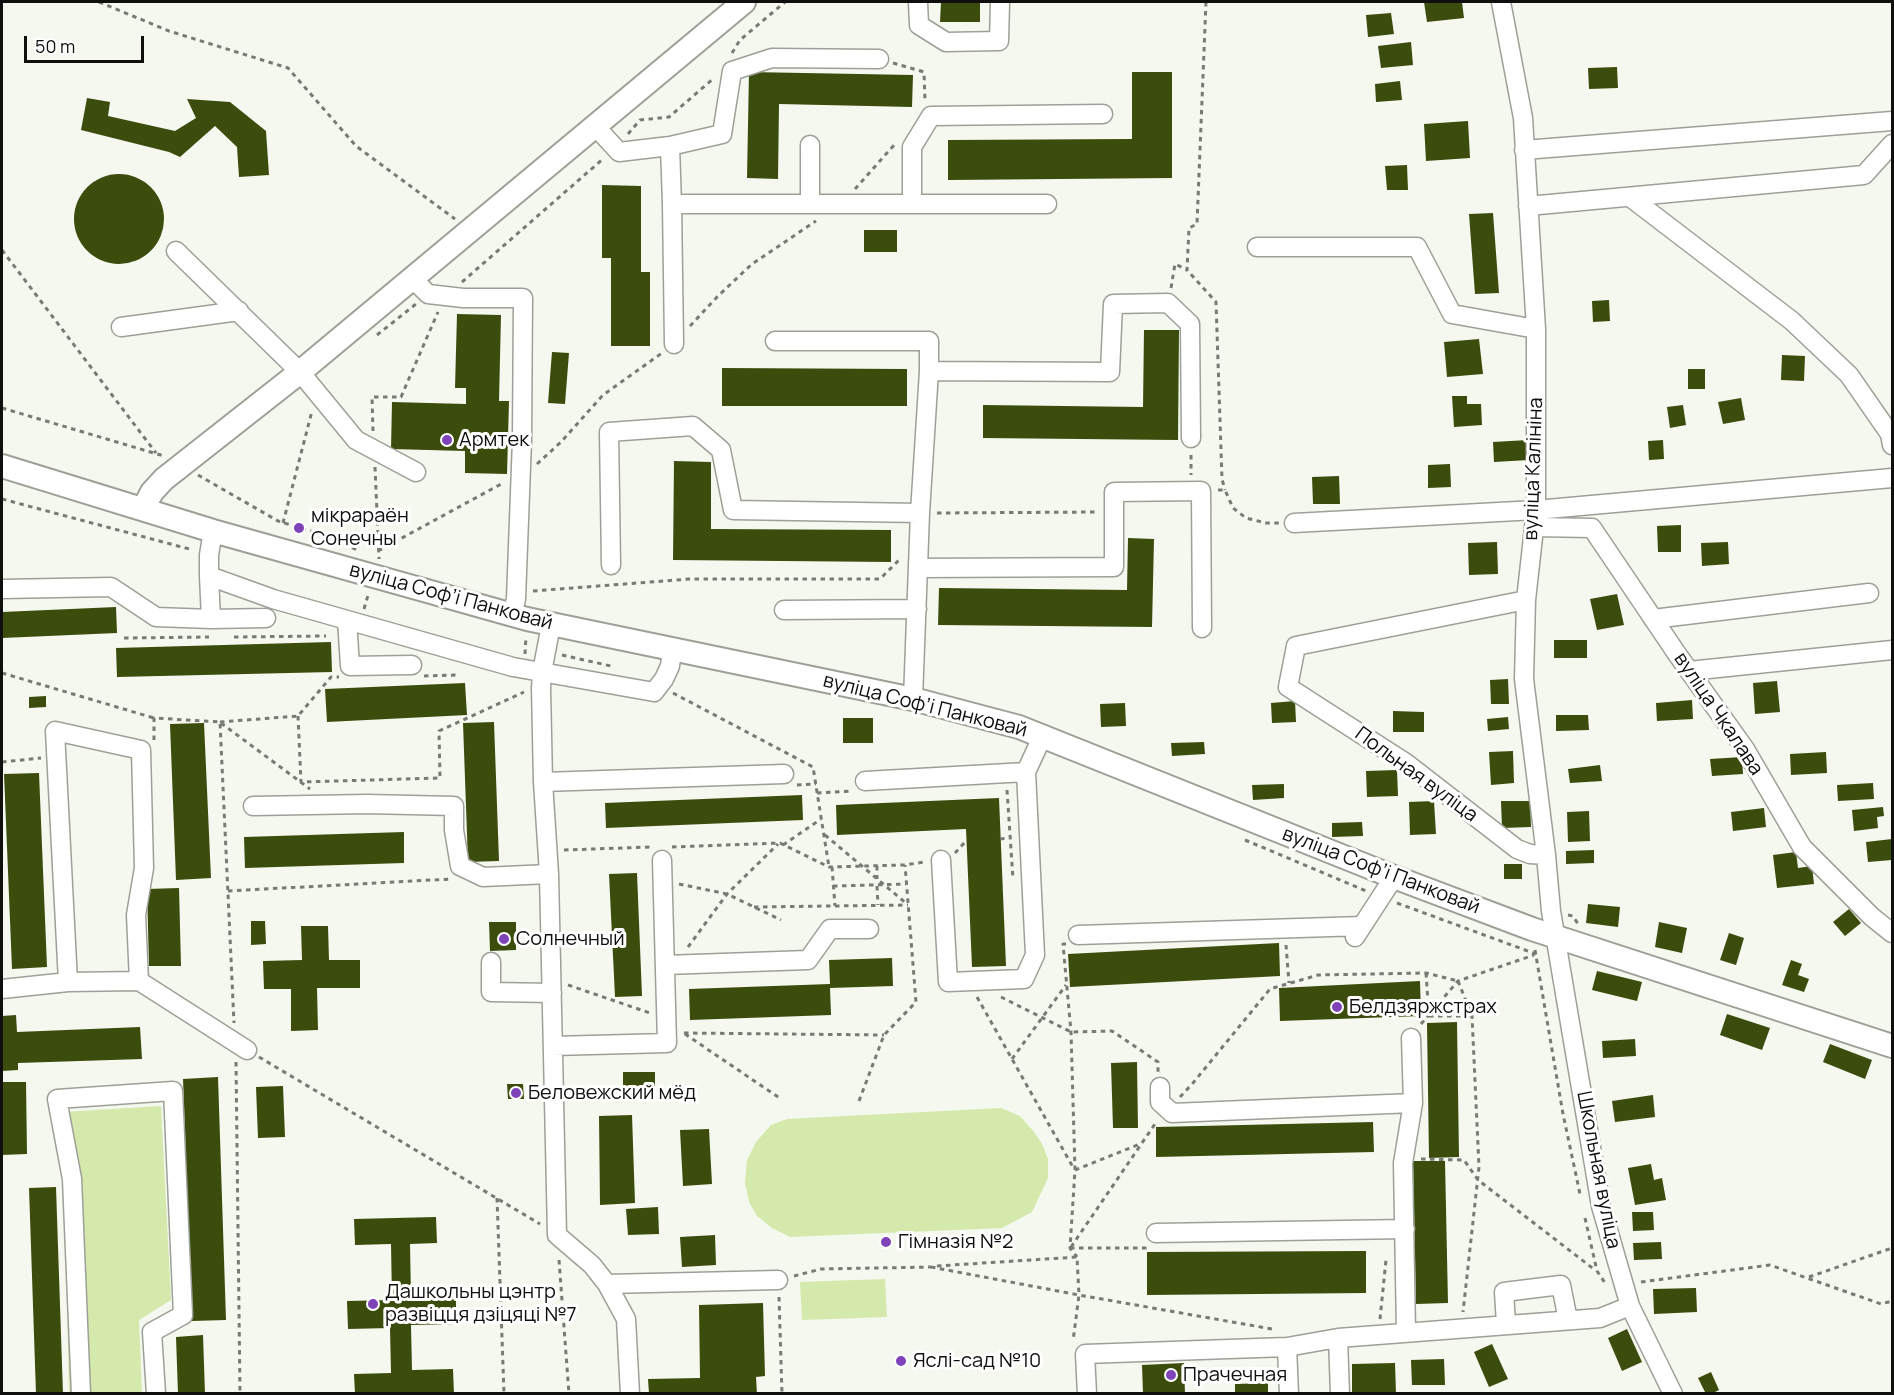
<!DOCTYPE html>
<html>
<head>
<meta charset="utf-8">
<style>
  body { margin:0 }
  #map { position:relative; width:1894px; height:1395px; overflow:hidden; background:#f4f8ef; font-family:Manrope,sans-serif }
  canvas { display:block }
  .frame { position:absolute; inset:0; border:3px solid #0f100d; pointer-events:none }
  .scale { position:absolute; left:24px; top:36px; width:120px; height:27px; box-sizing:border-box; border:3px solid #0f100d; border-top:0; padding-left:8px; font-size:18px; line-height:21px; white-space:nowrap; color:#0f100d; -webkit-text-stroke:4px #fff; paint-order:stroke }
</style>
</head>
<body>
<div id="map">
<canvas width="1894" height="1395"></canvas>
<div class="frame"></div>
<div class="scale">50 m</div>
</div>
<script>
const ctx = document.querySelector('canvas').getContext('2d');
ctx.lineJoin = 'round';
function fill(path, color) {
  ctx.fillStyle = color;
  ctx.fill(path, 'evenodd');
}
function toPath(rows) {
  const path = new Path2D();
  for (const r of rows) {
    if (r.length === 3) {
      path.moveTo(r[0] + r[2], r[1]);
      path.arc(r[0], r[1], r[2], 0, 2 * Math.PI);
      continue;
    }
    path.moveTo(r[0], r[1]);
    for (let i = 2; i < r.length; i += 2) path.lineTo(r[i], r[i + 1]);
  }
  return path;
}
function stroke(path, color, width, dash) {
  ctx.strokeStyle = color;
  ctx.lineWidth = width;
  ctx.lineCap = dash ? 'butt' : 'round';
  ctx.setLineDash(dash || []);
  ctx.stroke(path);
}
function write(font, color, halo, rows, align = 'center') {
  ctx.font = font + ' Manrope,sans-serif';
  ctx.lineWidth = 6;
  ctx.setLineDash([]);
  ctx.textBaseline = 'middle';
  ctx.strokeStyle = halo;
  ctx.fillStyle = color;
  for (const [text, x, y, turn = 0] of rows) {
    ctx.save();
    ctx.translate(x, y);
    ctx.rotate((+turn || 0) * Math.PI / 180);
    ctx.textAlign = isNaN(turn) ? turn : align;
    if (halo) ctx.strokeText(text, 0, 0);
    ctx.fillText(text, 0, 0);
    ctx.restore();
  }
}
fill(toPath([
  [161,1106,171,1300,139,1320,142,1393,69,1393,63,1112],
  [1001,1108,1020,1116,1034,1132,1042,1144,1048,1159,1048,1178,1032,1212,1002,1228,790,1237,772,1228,757,1216,749,1202,745,1183,747,1160,756,1142,771,1125,787,1119],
  [885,1279,887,1317,802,1320,800,1282]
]), '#d4e9ab');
fill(toPath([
  [941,2,980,2,980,22,940,22],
  [1424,2,1462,2,1464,18,1427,22],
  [1391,13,1394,34,1368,37,1366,15],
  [1411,42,1413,65,1381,68,1378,46],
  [1617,67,1618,88,1589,89,1588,68],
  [749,72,913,75,912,107,779,104,778,179,747,178],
  [1132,72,1172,72,1172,178,948,180,948,140,1132,139],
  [1400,81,1402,100,1376,102,1375,84],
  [87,98,110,102,108,116,175,131,196,118,187,99,230,102,266,131,269,175,239,177,237,147,215,126,180,157,169,152,81,130],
  [1468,121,1470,158,1426,161,1424,124],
  [1407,165,1408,190,1387,190,1385,166],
  [119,219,45],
  [602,185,641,186,641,272,650,272,650,346,611,346,611,258,602,258],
  [1493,213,1499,293,1475,294,1469,214],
  [864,230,897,230,897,252,864,252],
  [1609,300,1610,321,1593,322,1592,301],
  [457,314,501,315,499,401,509,401,507,474,465,473,465,451,391,449,392,402,466,404,466,388,455,388],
  [1144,330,1179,330,1178,440,983,438,983,405,1143,407],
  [1479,339,1483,374,1447,377,1444,342],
  [552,352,569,353,565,404,548,403],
  [1782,355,1805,356,1804,381,1781,380],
  [722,368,907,369,907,406,722,406],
  [1688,369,1705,369,1705,389,1688,389],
  [1452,396,1467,396,1467,404,1481,404,1482,425,1454,427],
  [1741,398,1745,420,1723,424,1718,402],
  [1683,405,1686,425,1670,428,1667,407],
  [1528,440,1529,460,1494,462,1493,442],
  [1663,440,1664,459,1649,460,1648,441],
  [674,461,711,462,711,529,891,530,891,562,673,560],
  [1450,464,1451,487,1428,488,1428,465],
  [1339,476,1340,504,1313,504,1312,477],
  [1681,525,1681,552,1658,552,1657,526],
  [1128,538,1154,539,1152,627,938,625,939,588,1127,590],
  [1497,542,1498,574,1469,575,1468,543],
  [1728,542,1729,564,1702,566,1701,543],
  [1617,594,1624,625,1597,630,1590,599],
  [116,607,117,633,2,638,2,612],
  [1554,640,1587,640,1587,658,1554,658],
  [331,642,332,672,117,677,116,648],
  [1508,679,1509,704,1491,704,1490,680],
  [1777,681,1780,712,1755,714,1753,683],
  [465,683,467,715,327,722,325,689],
  [46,696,46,707,29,708,29,697],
  [1692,700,1693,719,1657,721,1656,703],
  [1295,701,1296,722,1272,723,1271,703],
  [1125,703,1126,726,1101,727,1100,704],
  [1393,711,1424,712,1424,732,1393,732],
  [1556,715,1588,715,1589,730,1556,731],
  [1508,717,1509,729,1488,731,1487,719],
  [843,718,873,718,873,743,843,743],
  [494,722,499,861,468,862,463,723],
  [204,723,211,878,176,880,170,724],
  [1204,742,1205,754,1172,756,1171,743],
  [1513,751,1514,783,1491,785,1489,752],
  [1826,752,1827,773,1791,775,1790,754],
  [1742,757,1743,774,1712,776,1710,759],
  [1600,765,1602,781,1570,783,1568,769],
  [1397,770,1398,796,1367,797,1366,771],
  [39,773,47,967,12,969,4,774],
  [1873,783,1874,799,1838,801,1837,785],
  [1284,784,1284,798,1253,800,1252,785],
  [802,795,803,820,606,828,605,803],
  [999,798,1006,966,972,967,966,829,837,835,836,805],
  [1434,801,1436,834,1410,835,1409,802],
  [1501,801,1530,801,1531,827,1502,828],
  [1883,807,1884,816,1877,817,1878,828,1854,831,1852,810],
  [1764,808,1766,827,1733,831,1731,812],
  [1589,811,1590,841,1568,842,1567,812],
  [1362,822,1363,836,1332,837,1332,823],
  [404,832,404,863,245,868,244,837],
  [1892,839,1892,860,1868,862,1866,842],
  [1594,850,1594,863,1566,864,1566,851],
  [1796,852,1798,868,1812,866,1814,884,1777,888,1773,855],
  [1504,864,1522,864,1522,879,1504,879],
  [637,873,642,996,615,997,609,874],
  [179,888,181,966,149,966,147,889],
  [1588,904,1620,907,1618,927,1586,923],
  [1849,909,1861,923,1845,936,1833,922],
  [251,921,265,921,266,944,251,945],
  [489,922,516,922,516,950,490,951],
  [1659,922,1687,928,1682,953,1655,947],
  [301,926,328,926,329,960,360,960,360,988,317,988,318,1030,291,1031,291,989,264,989,263,961,302,960],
  [1729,933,1744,938,1736,965,1720,960],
  [1279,943,1280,976,1070,987,1068,954],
  [892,958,893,986,830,988,831,1015,690,1020,689,989,830,984,829,960],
  [1791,960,1802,964,1798,975,1809,979,1804,992,1782,985],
  [1597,971,1642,982,1637,1001,1592,990],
  [1420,981,1421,1016,1280,1021,1279,988],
  [1727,1014,1770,1028,1762,1050,1720,1035],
  [16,1015,17,1032,140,1027,142,1059,18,1063,18,1070,2,1071,2,1016],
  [1457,1022,1459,1157,1429,1158,1427,1023],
  [1635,1039,1636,1056,1603,1058,1602,1041],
  [1830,1044,1872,1060,1865,1079,1823,1062],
  [1137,1062,1138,1128,1113,1128,1111,1063],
  [623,1072,655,1072,655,1086,623,1086],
  [218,1077,226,1320,192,1321,183,1079],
  [2,1082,26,1082,27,1154,2,1155],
  [507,1084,523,1084,524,1099,508,1099],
  [283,1086,285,1137,258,1138,256,1087],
  [1653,1095,1655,1117,1615,1122,1612,1101],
  [632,1115,635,1203,600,1205,599,1116],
  [1373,1122,1374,1152,1156,1157,1156,1127],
  [709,1129,712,1184,683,1186,680,1130],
  [1413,1161,1445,1161,1448,1303,1416,1304],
  [1651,1164,1654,1180,1662,1178,1666,1200,1635,1205,1628,1168],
  [56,1187,63,1394,36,1394,29,1188],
  [658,1207,659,1234,628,1235,626,1209],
  [1632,1212,1653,1212,1654,1230,1633,1231],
  [436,1217,437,1243,410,1244,411,1298,456,1297,456,1324,411,1325,412,1370,453,1369,454,1394,355,1394,354,1374,391,1373,390,1328,348,1329,347,1301,392,1300,391,1244,355,1245,354,1219],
  [715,1235,716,1265,682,1267,680,1237],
  [1661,1242,1662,1259,1634,1260,1633,1243],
  [1366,1251,1366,1293,1147,1295,1147,1252],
  [1696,1288,1697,1312,1654,1314,1653,1289],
  [763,1303,765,1376,756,1377,757,1394,649,1394,648,1379,700,1378,699,1305],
  [1627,1329,1642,1362,1622,1371,1608,1338],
  [203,1335,205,1394,178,1394,176,1337],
  [1492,1344,1508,1379,1489,1387,1474,1352],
  [1444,1359,1445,1385,1412,1385,1411,1360],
  [1184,1363,1185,1394,1143,1394,1142,1365],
  [1395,1363,1396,1394,1352,1394,1352,1364],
  [1711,1372,1719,1390,1711,1394,1706,1394,1698,1378],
  [1268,1383,1268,1394,1235,1394,1235,1384]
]), '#3c4c0c');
const minor = toPath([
  [918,2,919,25,946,42,999,41,1000,2],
  [1501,2,1523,118,1536,329,1536,510,1526,600,1524,679,1546,855,1551,911,1601,1206,1630,1306,1673,1394],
  [595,126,619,152,670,146,672,204,1047,204],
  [810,145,810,203],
  [670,146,722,134,732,71,772,58,879,59],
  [1524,150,1892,121],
  [1630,197,1792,321,1849,375,1890,434,1892,445],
  [672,204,674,344],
  [912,204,912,147,931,116,1103,114],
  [1528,206,1864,175,1892,144],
  [1257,247,1417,247,1452,314,1536,329],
  [176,251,300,372,356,440,416,472],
  [412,278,428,294,463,298,523,298,522,440,516,599,512,615],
  [121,327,239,311],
  [775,341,929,341,929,371,920,513],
  [929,371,1110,372,1113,304,1168,303,1190,324,1191,438],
  [1294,523,1536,510,1892,478],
  [1534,527,1592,528,1677,654,1745,749,1802,847,1872,917,1892,933],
  [213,531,209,555,209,576,273,599,513,667,654,692,664,679,670,666,672,650],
  [611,565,609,432,693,426,721,450,733,510,920,513,913,699],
  [918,568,1114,567,1114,492,1201,491,1202,628],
  [209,576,211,619,266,618],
  [2,589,111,587,156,617,211,619],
  [1526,600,1296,646,1288,687,1406,763,1517,849,1530,854,1546,855],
  [784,610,917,609],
  [1653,619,1869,593],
  [347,620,350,666,412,665],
  [551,625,542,672,541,688,543,782,549,874,557,1235,592,1265,607,1284,626,1319,630,1394],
  [1689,671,1892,650],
  [865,781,1026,772],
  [543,782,784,774],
  [253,806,367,804,454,806,454,830,460,866,483,877,549,874],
  [941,860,948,982,1024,979,1035,955,1026,772,1043,735],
  [1078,935,1362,926],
  [1355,937,1394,877],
  [491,962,491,992,552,993],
  [665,965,808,960,830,929,869,929],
  [139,981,247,1050],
  [2,989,68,982,139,981,136,915,144,868,141,750,55,731,68,982],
  [1411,1038,1413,1103],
  [553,1046,667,1043,662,860],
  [1160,1087,1160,1102,1172,1113,1413,1103,1403,1163,1406,1332],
  [1156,1233,1405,1229],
  [607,1284,778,1280],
  [1506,1324,1504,1292,1561,1285,1568,1320],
  [1338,1338,1340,1394],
  [1287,1347,1289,1394],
  [81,1394,72,1179,57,1099,173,1091,183,1315,152,1332,156,1394],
  [1087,1394,1085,1354,1287,1347,1338,1338,1600,1318,1630,1306]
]);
const major = toPath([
  [2,466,213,531,527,619,913,699,1019,727,1394,877,1532,929,1892,1046],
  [143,509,152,492,164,479,300,372,744,2]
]);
stroke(minor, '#9da098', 21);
stroke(major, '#9da098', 26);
stroke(toPath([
  [99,2,169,31,288,68,356,146,455,219],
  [1206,2,1197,224,1189,228,1187,270,1216,302,1222,479,1225,490],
  [732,53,740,40,785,2],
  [893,63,924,72,925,101],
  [628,134,640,120,669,117,714,78],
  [855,189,895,144],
  [2,250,156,453],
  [462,282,604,158],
  [1171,288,1175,264,1187,270],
  [690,326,718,296,752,264,816,221],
  [377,335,416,304],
  [2,408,164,456],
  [373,431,372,397,401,397,438,312],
  [1191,455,1191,475],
  [537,464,561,442,603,395,662,353],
  [375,467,379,559],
  [198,475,278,521,323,535,360,551],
  [1218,490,1225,490,1233,508,1246,518,1266,523,1280,523],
  [2,499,193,550],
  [937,513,1098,512],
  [283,523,312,411],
  [378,551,503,483],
  [533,591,690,579,880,579,901,558],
  [364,609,369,592],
  [234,637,326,636],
  [124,638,209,637],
  [525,654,526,636],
  [562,655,611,666],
  [2,673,154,718],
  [424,676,458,675],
  [673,693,813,767,829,867],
  [298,716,301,782,440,778,439,731,524,692],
  [220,722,298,716,331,677,339,677],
  [221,723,310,789],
  [154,740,154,718,220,722,234,1023],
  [2,762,41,758],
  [797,785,816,784],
  [1007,790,1013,879],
  [817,793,851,791],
  [825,835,907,904],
  [1000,839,1010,838],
  [1245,840,1366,891],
  [783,845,821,819],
  [672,847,780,843,829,867,905,865,924,862],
  [564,850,651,847],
  [955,853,966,841],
  [877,866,877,879],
  [832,867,835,906],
  [679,884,727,894,781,920],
  [833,886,906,884],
  [877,886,878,905],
  [228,891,451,879],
  [1397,903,1536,954],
  [754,907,908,905],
  [1568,915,1573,916,1578,924],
  [1066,944,1063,944,1071,1032,1075,1170,1070,1248,1077,1257],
  [1286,945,1289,983],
  [688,947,727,894,778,844],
  [1535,950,1563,1114,1580,1194],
  [1426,973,1429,1016],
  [1458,981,1472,1016,1479,1167,1463,1312],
  [568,985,650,1013],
  [977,997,1074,1169],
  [1001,997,1071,1032,1112,1031,1158,1062,1158,1073],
  [1429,1016,1472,1016],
  [1421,1024,1458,981,1534,955],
  [684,1033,884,1035],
  [685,1034,781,1099],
  [259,1057,540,1224],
  [1012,1059,1066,985],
  [236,1062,240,1394],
  [1180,1097,1193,1083,1270,989,1318,975,1426,973,1458,981],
  [859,1101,884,1035,916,1002,905,865],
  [1421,1159,1464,1160,1478,1180,1595,1270],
  [1075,1170,1140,1144],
  [497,1198,504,1394],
  [1585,1218,1597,1271,1605,1283],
  [1071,1247,1157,1121],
  [1070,1248,1149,1248],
  [559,1260,569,1394],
  [937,1266,1077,1257,1079,1295,1073,1341],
  [931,1267,1079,1295,1272,1329],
  [794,1276,821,1269,931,1267],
  [1809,1277,1892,1248],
  [1641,1282,1770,1265,1881,1304,1892,1301],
  [779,1297,782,1394],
  [1380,1319,1386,1260]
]), '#787a74', 3, [4.5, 4.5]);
stroke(minor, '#fff', 18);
stroke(major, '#fff', 22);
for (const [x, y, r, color] of [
  [447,440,6,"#7e43b9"],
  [299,528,6,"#7e43b9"],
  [504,939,6,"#7e43b9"],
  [1337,1007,6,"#7e43b9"],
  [516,1093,6,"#7e43b9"],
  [886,1242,6,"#7e43b9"],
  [373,1304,6,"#7e43b9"],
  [901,1361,6,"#7e43b9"],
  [1171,1375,6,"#7e43b9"]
]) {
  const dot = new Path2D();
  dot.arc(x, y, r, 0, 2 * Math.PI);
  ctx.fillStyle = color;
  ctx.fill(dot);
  stroke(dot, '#fff', 2);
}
write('20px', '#0f100d', '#fff', [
  ["Армтек",459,440],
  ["мікрараён",311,516],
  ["Сонечны",311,539],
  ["Солнечный",516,939],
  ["Белдзяржстрах",1349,1007],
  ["Беловежский мёд",528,1093],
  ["Гімназія №2",898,1242],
  ["Дашкольны цэнтр",385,1292],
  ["развіцця дзіцяці №7",385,1315],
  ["Яслі-сад №10",913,1361],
  ["Прачечная",1183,1375]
], 'left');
write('20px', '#0f100d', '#fff', [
  ["вуліца Калініна",1534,469,-88],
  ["вуліца Софʼі Панковай",451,597,15],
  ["вуліца Софʼі Панковай",925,706,14],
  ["вуліца Чкалава",1718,714,56],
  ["Польная вуліца",1416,775,36],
  ["вуліца Софʼі Панковай",1381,871,21],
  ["Школьная вуліца",1598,1170,79]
]);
</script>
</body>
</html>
